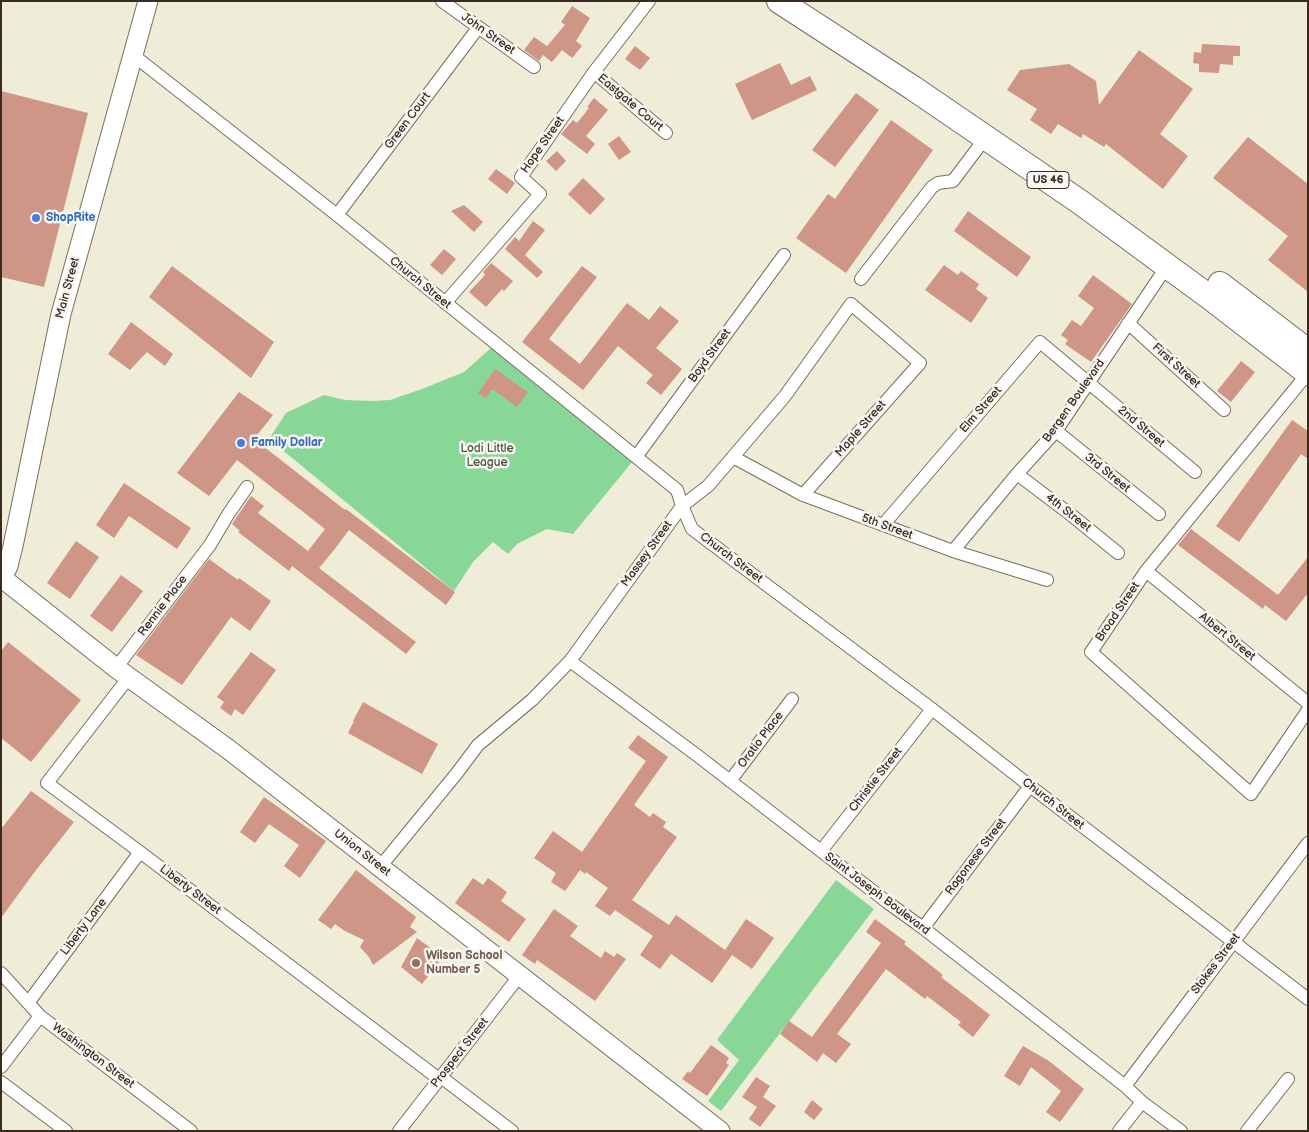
<!DOCTYPE html>
<html>
<head>
<meta charset="utf-8">
<style>
  body { margin:0 }
  #map { position:relative; width:1309px; height:1132px; overflow:hidden; background:#efecd8; font-family:"Balsamiq Sans",sans-serif }
  canvas { display:block }
  .frame { position:absolute; inset:0; border:2px solid #3b2a1e; pointer-events:none }
</style>
</head>
<body>
<div id="map">
<canvas width="1309" height="1132"></canvas>
<div class="frame"></div>
</div>
<script>
const ctx = document.querySelector('canvas').getContext('2d');
ctx.lineJoin = 'round';
function fill(path, color) {
  ctx.fillStyle = color;
  ctx.fill(path, 'evenodd');
}
function toPath(rows) {
  const path = new Path2D();
  for (const r of rows) {
    path.moveTo(r[0], r[1]);
    for (let i = 2; i < r.length; i += 2) path.lineTo(r[i], r[i + 1]);
  }
  return path;
}
function stroke(path, color, width, dash) {
  ctx.strokeStyle = color;
  ctx.lineWidth = width;
  ctx.lineCap = dash ? 'butt' : 'round';
  ctx.setLineDash(dash || []);
  ctx.stroke(path);
}
function write(font, color, halo, rows, align = 'center') {
  ctx.font = font + ' "Balsamiq Sans",sans-serif';
  ctx.lineWidth = 5;
  ctx.setLineDash([]);
  ctx.textBaseline = 'middle';
  ctx.strokeStyle = halo;
  ctx.fillStyle = color;
  for (const [text, x, y, turn = 0] of rows) {
    ctx.save();
    ctx.translate(x, y);
    ctx.rotate((+turn || 0) * Math.PI / 180);
    ctx.textAlign = isNaN(turn) ? turn : align;
    if (halo) ctx.strokeText(text, 0, 0);
    ctx.fillText(text, 0, 0);
    ctx.restore();
  }
}
fill(toPath([
  [491,348,632,462,573,534,547,529,517,544,508,554,493,542,473,562,454,591,269,439,286,413,324,395,345,400,373,401,390,400,422,389,464,372],
  [836,880,874,909,721,1111,708,1101,739,1060,717,1040]
]), '#89d796');
fill(toPath([
  [572,6,590,18,576,41,582,46,572,58,562,50,552,62,543,55,539,61,524,50,534,37,547,46,565,25,561,22],
  [1202,44,1240,46,1240,56,1233,56,1233,65,1220,64,1219,73,1199,72,1199,64,1193,63,1194,52,1201,53],
  [635,46,650,58,640,70,625,59],
  [1139,50,1193,89,1160,134,1188,156,1163,189,1106,144,1104,147,1083,134,1081,138,1058,124,1051,134,1030,120,1037,109,1007,90,1020,70,1069,64,1096,81,1099,105],
  [780,63,791,85,810,76,817,90,752,120,735,84],
  [1,91,88,113,44,287,1,277],
  [856,93,879,110,835,167,812,150],
  [594,98,608,110,586,136,595,144,587,154,561,134,573,120,577,123,589,108,587,107],
  [891,120,933,150,846,273,796,238,828,194,835,199],
  [619,136,631,152,619,160,608,144],
  [1248,137,1308,184,1308,292,1268,260,1288,236,1213,178],
  [557,151,566,161,556,171,546,161],
  [496,169,515,183,507,194,488,179],
  [583,178,605,199,590,215,568,194],
  [464,205,483,222,474,232,451,211],
  [968,211,1031,257,1017,277,954,231],
  [533,221,545,230,525,255,543,272,537,278,505,249,515,237,519,241],
  [444,249,456,259,442,275,430,265],
  [491,263,513,281,504,291,502,289,486,307,469,292,485,275,483,272],
  [944,265,958,275,961,271,979,284,976,289,988,298,971,323,925,290],
  [172,266,274,342,251,378,149,297],
  [582,266,597,277,549,339,580,364,627,303,649,320,660,306,679,321,656,348,682,369,661,395,646,383,653,375,618,346,583,390,522,342],
  [1093,275,1132,304,1091,362,1065,344,1068,340,1061,335,1072,320,1081,326,1094,308,1078,296],
  [131,322,173,354,165,366,147,352,130,370,108,354],
  [1241,361,1255,372,1231,402,1217,391],
  [495,369,528,392,517,407,492,389,486,398,478,393],
  [239,392,273,415,254,439,345,510,346,509,455,592,446,605,349,530,334,550,319,568,416,642,406,654,292,566,289,571,238,532,240,531,232,524,251,496,264,506,258,513,308,551,325,529,237,460,209,496,177,473],
  [1292,420,1308,431,1308,459,1301,454,1239,542,1216,526],
  [124,483,191,528,177,549,129,516,114,538,96,525],
  [1191,529,1278,595,1308,557,1308,593,1286,621,1265,605,1263,609,1178,545],
  [76,541,99,557,70,599,47,583],
  [209,559,238,580,239,578,271,601,250,631,231,617,182,685,136,655],
  [121,575,143,591,112,632,90,616],
  [8,642,81,700,31,762,1,738,1,651],
  [251,652,276,670,243,715,235,709,231,716,220,708,224,702,217,697],
  [363,702,438,744,422,774,348,733,354,721,353,721],
  [638,735,668,757,634,805,650,817,653,813,666,822,663,827,677,837,632,900,669,925,676,915,725,950,746,919,774,938,752,969,732,955,712,983,671,954,660,969,640,955,653,936,615,910,610,916,595,906,608,888,586,872,585,874,580,870,565,891,551,882,556,873,534,858,553,831,582,852,646,761,628,748],
  [31,791,74,822,33,874,1,918,1,829],
  [264,797,326,841,300,878,284,866,299,845,269,824,255,843,240,832],
  [356,870,416,917,410,927,417,932,373,965,369,957,360,947,364,940,345,931,335,924,331,929,318,920],
  [473,878,483,885,488,878,507,892,501,901,526,919,509,942,455,903],
  [554,909,578,926,570,936,601,958,605,951,614,957,617,953,626,959,595,1001,537,960,535,964,522,955],
  [875,919,906,942,904,944,943,975,941,977,990,1015,973,1037,958,1025,961,1022,927,996,925,999,886,969,837,1034,851,1044,836,1063,823,1053,817,1062,780,1034,789,1021,812,1037,881,943,866,932],
  [417,938,443,957,422,984,401,967],
  [711,1045,729,1058,726,1063,729,1065,707,1096,682,1079,688,1071,690,1073],
  [1023,1046,1049,1061,1084,1089,1060,1122,1046,1112,1061,1091,1031,1067,1020,1086,1004,1076],
  [756,1077,770,1086,763,1097,776,1106,760,1127,749,1119,757,1107,742,1097],
  [812,1100,823,1109,814,1120,804,1112]
]), '#cf9586');
const street = toPath([
  [442,1,534,67],
  [133,55,337,215,677,490,682,506,692,529,932,709,1030,786,1308,999],
  [594,72,666,133],
  [337,215,478,28],
  [861,279,932,187,938,183,953,181,986,137],
  [445,303,540,194,521,177,594,72,649,1],
  [1128,323,1224,410],
  [1308,373,1146,571,1091,652,1251,794,1308,710],
  [1056,431,1159,514],
  [636,457,784,255],
  [733,457,803,495,953,551,1047,580],
  [1017,474,1070,514,1118,553],
  [883,525,1040,342,1195,472],
  [953,551,1017,474,1056,431,1167,266],
  [1146,571,1308,703],
  [570,661,698,756,887,902,923,928,1125,1086,1142,1102,1181,1131],
  [116,668,210,545,229,513,247,487],
  [129,677,47,783,140,852,439,1079],
  [730,781,792,699],
  [821,851,932,709],
  [380,867,457,773,478,745,532,700,570,661,682,506,708,486,785,396,851,304,920,363,803,495],
  [923,928,1030,786],
  [1,973,40,1016,191,1131],
  [28,1003,140,852],
  [1,1067,40,1016],
  [441,1077,512,1131],
  [1,1082,66,1131],
  [1125,1086,1308,843],
  [399,1131,520,975],
  [1119,1131,1142,1102],
  [1247,1131,1288,1079]
]);
const secondary = toPath([
  [2,578,116,668,228,749,720,1131],
  [1,580,8,566,13,546,61,314,148,1]
]);
const highway = toPath([
  [779,1,913,88,1080,202,1208,296,1308,373],
  [1220,284,1308,351]
]);
stroke(street, '#7a6e5f', 14);
stroke(secondary, '#7a6e5f', 21);
stroke(highway, '#7a6e5f', 26);
stroke(street, '#fff', 12);
stroke(secondary, '#fff', 19);
stroke(highway, '#fff', 24);
for (const [x, y, r, color] of [
  [36,218,5,"#3f7fe0"],
  [241,443,5,"#3f7fe0"],
  [416,963,5,"#8d6e63"]
]) {
  const dot = new Path2D();
  dot.arc(x, y, r, 0, 2 * Math.PI);
  ctx.fillStyle = color;
  ctx.fill(dot);
  stroke(dot, '#f6f6f2', 2);
}
for (const [x, y, w] of [
  [1048,180,42]
]) {
  const box = new Path2D();
  box.roundRect(x - w / 2, y - 8.5, w, 17, 4);
  ctx.fillStyle = '#f6f6f2';
  ctx.fill(box);
  stroke(box, '#3b2a1e', 1);
}
write('bold 11px', '#3b2a1e', null, [
  ["US 46",1048,180]
]);
write('12px', '#3b2a1e', '#f6f6f2', [
  ["John Street",488,34,35],
  ["Eastgate Court",630,103,40],
  ["Green Court",408,121,-53],
  ["Hope Street",543,145,-55],
  ["Church Street",420,283,39],
  ["Main Street",68,288,-75],
  ["Boyd Street",710,356,-54],
  ["First Street",1176,366,42],
  ["Bergen Boulevard",1074,401,-55],
  ["Elm Street",981,410,-49],
  ["2nd Street",1141,427,40],
  ["Maple Street",861,429,-49],
  ["3rd Street",1107,473,39],
  ["4th Street",1068,513,38],
  ["5th Street",887,527,20],
  ["Massey Street",647,554,-54],
  ["Church Street",731,558,37],
  ["Rennie Place",163,606,-53],
  ["Broad Street",1118,612,-56],
  ["Albert Street",1227,637,39],
  ["Oratio Place",761,740,-53],
  ["Christie Street",876,780,-52],
  ["Church Street",1053,804,38],
  ["Union Street",362,853,38],
  ["Ragonese Street",976,857,-53],
  ["Liberty Street",190,890,37],
  ["Saint Joseph Boulevard",877,894,37],
  ["Liberty Lane",84,927,-53],
  ["Stokes Street",1216,964,-53],
  ["Prospect Street",460,1053,-52],
  ["Washington Street",93,1056,37]
]);
write('bold 12px', '#366cbe', '#f6f6f2', [
  ["ShopRite",46,218],
  ["Family Dollar",251,443]
], 'left');
write('12px', '#4e553c', '#f6f6f2', [
  ["Lodi Little",487,449],
  ["League",487,463]
]);
write('bold 12px', '#785e54', '#f6f6f2', [
  ["Wilson School",426,956],
  ["Number 5",426,970]
], 'left');
</script>
</body>
</html>
